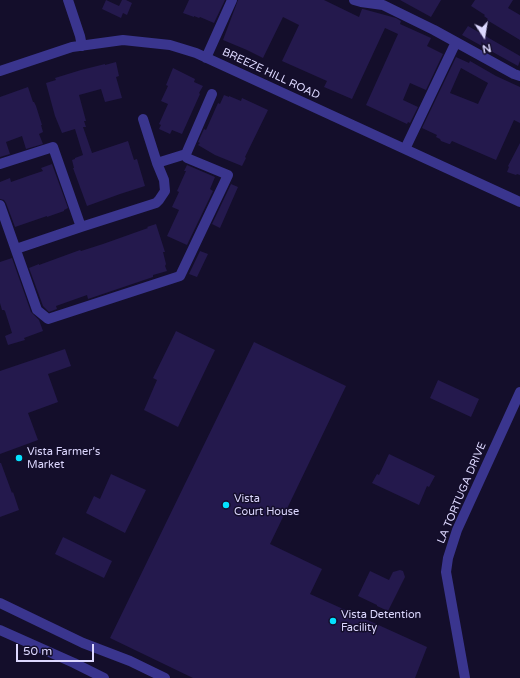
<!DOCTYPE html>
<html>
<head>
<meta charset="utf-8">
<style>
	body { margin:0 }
	#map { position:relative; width:520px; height:678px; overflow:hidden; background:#140e2b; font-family:"Varela Round",sans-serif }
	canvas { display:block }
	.north { position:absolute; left:464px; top:16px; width:40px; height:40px; -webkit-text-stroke:3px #140e2b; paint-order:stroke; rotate:168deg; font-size:11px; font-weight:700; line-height:16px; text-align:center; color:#ddd8ff }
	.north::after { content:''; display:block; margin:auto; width:14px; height:18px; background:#ddd8ff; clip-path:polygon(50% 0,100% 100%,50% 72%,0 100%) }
	.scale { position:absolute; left:16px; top:644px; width:78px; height:18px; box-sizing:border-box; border:2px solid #ddd8ff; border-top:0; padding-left:5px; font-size:12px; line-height:14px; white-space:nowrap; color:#ddd8ff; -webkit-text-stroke:3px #140e2b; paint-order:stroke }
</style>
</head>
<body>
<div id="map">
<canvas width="520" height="678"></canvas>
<div class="north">N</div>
<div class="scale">50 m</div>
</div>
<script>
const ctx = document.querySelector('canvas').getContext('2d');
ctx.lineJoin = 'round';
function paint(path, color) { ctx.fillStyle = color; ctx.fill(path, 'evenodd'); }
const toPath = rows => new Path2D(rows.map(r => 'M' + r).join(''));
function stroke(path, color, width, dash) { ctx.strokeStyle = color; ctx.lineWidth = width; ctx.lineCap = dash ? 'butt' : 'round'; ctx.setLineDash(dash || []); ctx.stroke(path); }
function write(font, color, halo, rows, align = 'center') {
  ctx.font = font + ' "Varela Round",sans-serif'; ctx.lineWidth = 3; ctx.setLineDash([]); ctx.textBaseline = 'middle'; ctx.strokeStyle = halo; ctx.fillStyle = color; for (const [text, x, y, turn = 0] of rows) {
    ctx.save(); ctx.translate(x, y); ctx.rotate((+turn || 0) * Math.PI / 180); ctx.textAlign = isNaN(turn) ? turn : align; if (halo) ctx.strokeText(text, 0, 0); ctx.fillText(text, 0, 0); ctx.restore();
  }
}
paint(toPath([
	[106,0,119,6,122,0,126,0,132,3,127,15,123,13,121,18,102,9],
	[189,0,225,0,214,23,200,17,199,18,194,16,194,17,183,13],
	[238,0,324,0,359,17,362,9,363,9,396,18,401,21,400,24,431,38,427,46,443,54,426,90,410,83,403,100,418,107,410,123,408,122,407,124,366,105,398,34,385,28,352,99,324,87,327,81,282,61,299,25,283,17,263,58,247,50,223,40],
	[400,0,441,0,431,17],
	[475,0,513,0,508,8,520,15,520,40,487,20,488,19,484,16,485,15,471,6],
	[468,26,520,56,520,61,518,66,462,35],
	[456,57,469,63,470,61,496,76,520,87,520,123,514,120,496,160,452,141,450,144,449,144,441,141,440,139,436,137,437,135,422,128],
	[461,68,488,83,478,104,450,93],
	[116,62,119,76,116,77,122,98,105,102,101,89,79,95,86,121,84,121,86,127,83,127,92,153,128,141,134,160,137,159,145,186,120,194,87,206,73,168,74,168,72,160,75,159,75,158,83,155,75,129,62,133,55,116,46,83,56,80,55,78,81,70,105,64,105,65],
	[173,68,195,79,194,82,203,86,199,93,200,94,182,134,172,130,170,134,159,129,161,125,159,124,168,104,161,101,168,86,166,85],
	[28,87,33,102,34,102,36,106,42,125,41,125,43,132,39,134,43,144,26,149,22,136,6,142,10,154,0,157,0,97],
	[224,95,229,97,229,96,241,101,242,98,268,110,245,157,246,158,242,166,215,155,198,145,200,143,198,142,204,129,206,130,218,103,220,104],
	[520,143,520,175,517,174,516,175,507,172,509,167,508,166],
	[52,164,68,208,64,210,64,211,47,217,47,216,15,227,6,203,4,200,0,199,0,182,10,178,11,182,28,176,43,171,41,168],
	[187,165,215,177,210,189,213,191,187,245,167,236,179,210,172,207,179,192,177,191,186,171,184,171],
	[231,184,238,187,220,228,212,224],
	[156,224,165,252,163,252,166,264,165,266,167,271,153,275,153,277,88,299,87,295,56,306,57,309,49,312,43,306,29,268,39,264,39,265,80,250,81,251,103,244,148,228,147,227],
	[200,251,208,254,197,277,189,274],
	[12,258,31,312,39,320,43,331,24,338,25,340,8,345,5,336,12,333,5,311,4,310,2,310,0,303,0,262],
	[176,331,215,350,178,427,144,410,157,380,153,378],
	[254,342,346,386,270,544,322,569,310,594,427,647,415,678,193,678,110,638],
	[65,349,71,366,48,374,58,402,28,413,38,440,0,454,0,371],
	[438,380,479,399,471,417,430,398],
	[389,454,435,476,429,487,427,486,419,505,372,483,377,474,379,475],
	[0,463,1,463,12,493,13,492,19,510,0,517],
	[111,474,146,490,125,533,86,513,94,496,100,499],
	[63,537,112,561,104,578,55,554],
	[400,570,403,571,405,577,388,611,377,606,377,605,358,596,370,571,389,580,393,572]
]), '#24194d');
stroke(toPath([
	[68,0,80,36,82,46],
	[354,0,361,2,383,5,434,30,514,74,520,76],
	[206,58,232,0],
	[0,71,72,47,123,40,170,45,196,53,520,202],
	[143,119,157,163,186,154,212,94],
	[405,149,456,42],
	[0,164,53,147,81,227,156,203,159,200,165,191,164,180,157,163],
	[0,205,37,310,48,319,180,276,228,175,187,158,186,154],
	[16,249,81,227],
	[0,603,83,643,130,661,165,678],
	[0,630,74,663,104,678],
	[465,678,446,572,448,558,457,530,520,392]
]), '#3a358e', 10);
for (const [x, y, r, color] of [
	[19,458,4,"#04e2ff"],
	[226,505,4,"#04e2ff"],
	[333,621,4,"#04e2ff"]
]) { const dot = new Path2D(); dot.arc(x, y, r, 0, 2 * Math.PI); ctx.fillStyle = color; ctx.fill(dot); stroke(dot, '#140e2b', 1.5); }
write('11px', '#ddd8ff', '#140e2b', [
	["BREEZE HILL ROAD",271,74,25],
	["LA TORTUGA DRIVE",462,493,-67]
]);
write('11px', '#ddd8ff', '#140e2b', [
	["Vista Farmer's",27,452],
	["Market",27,465],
	["Vista",234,499],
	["Court House",234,512],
	["Vista Detention",341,615],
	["Facility",341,628]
], 'left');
</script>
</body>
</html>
